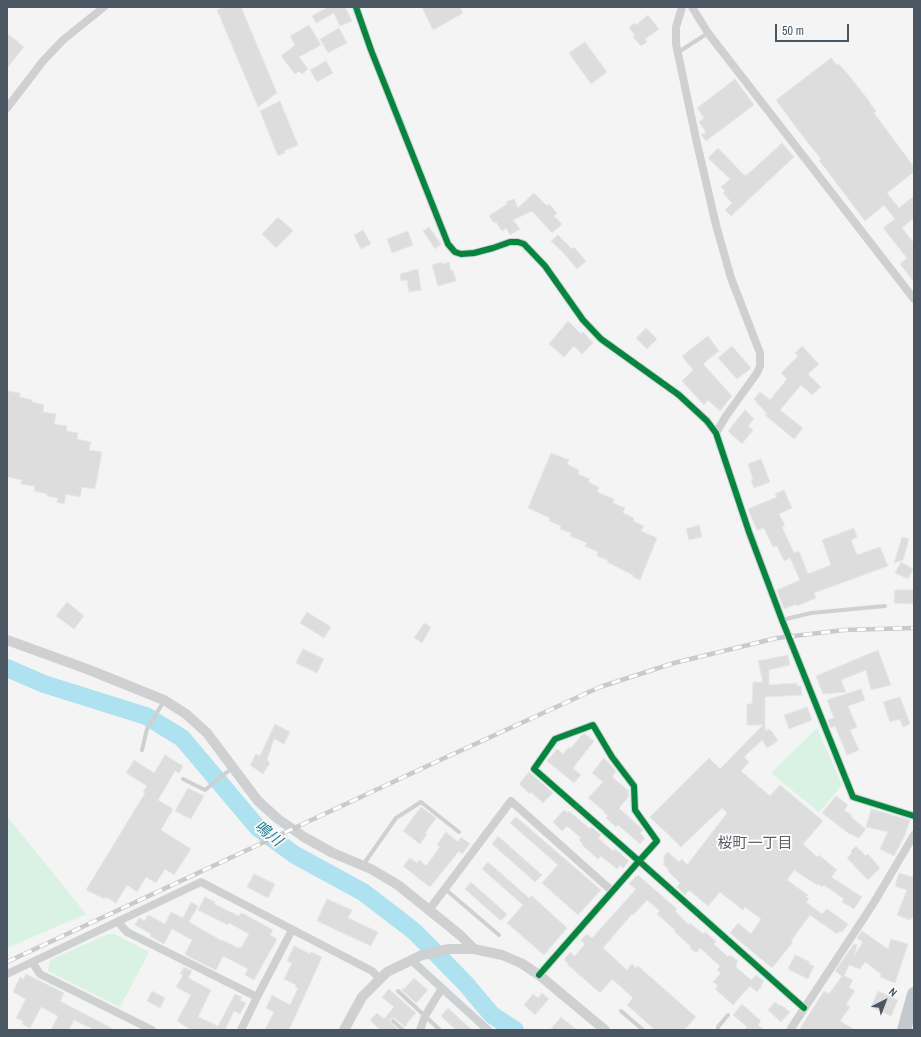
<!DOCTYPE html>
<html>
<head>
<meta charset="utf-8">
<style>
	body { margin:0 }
	#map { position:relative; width:921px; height:1037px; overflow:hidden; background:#f4f4f4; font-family:"Archivo Narrow",sans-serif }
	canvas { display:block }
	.frame { position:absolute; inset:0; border:8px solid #4a5661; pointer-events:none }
	.north { position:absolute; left:865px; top:981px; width:40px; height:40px; -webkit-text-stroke:3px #fff; paint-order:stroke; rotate:42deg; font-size:11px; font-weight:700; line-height:16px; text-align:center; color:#4a5661 }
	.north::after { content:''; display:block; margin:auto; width:14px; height:18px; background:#4a5661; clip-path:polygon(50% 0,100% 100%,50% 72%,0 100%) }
	.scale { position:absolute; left:775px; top:24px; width:74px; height:18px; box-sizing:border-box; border:2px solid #4a5661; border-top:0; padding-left:5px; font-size:12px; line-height:14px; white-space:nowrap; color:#4a5661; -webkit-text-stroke:3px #fff; paint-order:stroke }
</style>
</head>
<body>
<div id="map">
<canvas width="921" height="1037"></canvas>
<div class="frame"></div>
<div class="north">N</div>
<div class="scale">50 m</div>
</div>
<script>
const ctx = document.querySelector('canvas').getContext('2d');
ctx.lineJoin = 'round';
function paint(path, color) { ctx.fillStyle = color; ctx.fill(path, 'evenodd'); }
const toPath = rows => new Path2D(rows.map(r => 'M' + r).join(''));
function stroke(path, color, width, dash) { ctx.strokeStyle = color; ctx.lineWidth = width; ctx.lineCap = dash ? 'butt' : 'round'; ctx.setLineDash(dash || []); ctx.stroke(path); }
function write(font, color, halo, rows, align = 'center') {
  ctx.font = font + ' "Archivo Narrow","Noto Sans JP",sans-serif'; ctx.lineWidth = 4; ctx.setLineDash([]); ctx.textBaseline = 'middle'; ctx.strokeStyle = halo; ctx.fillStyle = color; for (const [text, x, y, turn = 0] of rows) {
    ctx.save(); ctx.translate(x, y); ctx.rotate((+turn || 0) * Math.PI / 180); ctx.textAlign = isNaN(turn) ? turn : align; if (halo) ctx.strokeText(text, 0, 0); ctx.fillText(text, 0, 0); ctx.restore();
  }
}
paint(toPath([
	[817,728,842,785,819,812,771,773],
	[7,816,86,914,7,948],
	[108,934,114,934,149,952,120,1007,48,971,50,960]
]), '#d9f2e3');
stroke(toPath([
	[7,668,44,684,146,716,182,738,258,828,295,855,363,892,397,918,415,932,465,983,492,1015,515,1030]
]), '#aee2f0', 18);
const building = toPath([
	[224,7,241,7,277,93,258,107,217,10,224,7],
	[328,7,345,7,352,21,340,26,334,13,316,23,312,16,328,7],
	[422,7,460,7,463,13,433,30,422,7],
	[648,15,659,29,645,39,647,42,641,46,633,37,635,36,629,27,635,23,636,25,648,15],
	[309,25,321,45,299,57,308,69,302,74,299,71,295,74,281,56,295,45,290,36,309,25],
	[339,28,347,43,328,53,320,39,339,28],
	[7,33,24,47,7,68,7,33],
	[585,42,607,72,591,84,569,53,585,42],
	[831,58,837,65,839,64,846,72,870,102,869,102,876,111,874,113,914,167,914,172,887,193,899,208,914,196,914,218,902,228,914,243,914,282,900,264,907,258,883,228,895,219,884,205,865,221,819,160,821,159,798,130,776,100,831,58],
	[326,61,333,73,317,82,310,70,326,61],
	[735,79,754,105,706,141,701,135,706,132,699,122,704,118,697,108,735,79],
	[280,101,298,145,284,151,285,153,278,156,260,111,280,101],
	[782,143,794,157,731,216,725,210,732,203,723,193,725,191,721,187,730,179,708,158,718,148,745,176,746,174,747,175,782,143],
	[534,193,547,206,549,204,557,213,554,216,562,224,552,233,532,211,513,220,520,229,510,235,506,228,502,231,496,222,494,223,489,216,507,204,506,202,514,199,518,208,534,193],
	[278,217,293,231,276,248,262,234,278,217],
	[429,227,441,244,435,249,423,231,429,227],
	[363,230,371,244,361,249,354,235,363,230],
	[408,231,413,245,392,253,387,239,408,231],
	[558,235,572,249,574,247,586,261,577,269,560,249,560,250,551,241,558,235],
	[442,262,442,264,449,262,451,271,453,270,456,281,438,286,432,265,442,262],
	[418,269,421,290,409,292,407,280,401,281,400,274,418,269],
	[568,321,581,334,583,332,593,343,582,354,574,346,564,357,549,344,568,321],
	[646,328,657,339,647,349,636,338,646,328],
	[708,336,719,351,703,364,732,396,720,411,708,400,704,405,682,381,693,370,682,356,708,336],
	[732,346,751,368,737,379,718,358,732,346],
	[802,346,819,364,808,374,821,387,812,395,801,385,780,410,803,428,794,439,765,415,767,414,754,399,760,392,770,400,787,379,781,373,798,356,795,353,802,346],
	[7,391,20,393,20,397,32,400,32,402,44,405,43,412,56,414,54,424,67,426,66,431,78,433,77,439,91,442,89,450,102,452,95,489,82,487,80,497,66,494,64,504,57,502,58,498,47,496,47,494,34,491,35,486,21,484,22,480,7,477,7,391],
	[745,410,754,419,748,426,753,430,742,444,728,431,745,410],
	[551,453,569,460,567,464,579,470,578,474,590,479,588,482,599,487,597,492,614,499,613,503,625,508,623,513,634,518,633,521,644,526,641,531,657,538,640,580,633,577,633,575,607,562,608,560,597,556,598,552,585,546,587,543,570,536,571,533,560,529,561,526,549,521,550,518,528,508,551,453],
	[761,459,770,482,754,488,751,480,753,479,748,464,761,459],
	[784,490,792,508,779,514,785,526,782,527,794,553,799,551,808,574,831,565,822,540,854,528,857,537,851,540,857,555,880,547,888,566,814,593,816,598,797,606,796,604,784,609,777,590,800,580,790,558,784,561,777,546,773,547,764,528,757,530,748,509,777,497,775,494,784,490],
	[699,525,702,537,689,540,686,529,699,525],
	[902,537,909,539,903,560,894,563,902,537],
	[901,562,913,569,908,579,895,573,901,562],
	[895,590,914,590,914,604,894,603,895,590],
	[67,602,84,616,74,629,56,616,67,602],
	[307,612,331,627,324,638,300,623,307,612],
	[424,623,431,627,422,643,414,638,424,623],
	[303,649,324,659,317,673,296,663,303,649],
	[878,650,891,685,871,690,866,670,841,680,846,692,823,694,816,676,878,650],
	[788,655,790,665,769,670,769,685,797,683,797,686,801,686,802,695,765,697,765,731,769,729,773,733,778,741,767,748,762,740,744,757,749,762,741,771,770,796,780,785,823,821,803,844,817,857,819,855,837,870,831,877,862,897,854,909,842,902,844,899,824,885,822,887,818,884,817,885,794,870,787,880,808,895,806,897,809,899,806,902,822,914,827,909,848,924,842,932,840,931,837,934,810,915,791,941,793,942,772,968,730,933,738,923,751,934,761,919,745,907,743,910,720,892,708,906,689,890,685,895,677,887,680,883,668,871,669,870,664,865,664,856,668,852,679,862,682,859,687,865,727,813,722,808,681,847,650,817,709,758,720,769,763,725,747,725,747,704,752,704,753,682,763,682,758,661,788,655],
	[861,689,865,700,848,706,857,727,850,730,859,750,847,755,835,726,831,728,828,720,834,718,827,700,861,689],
	[900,697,910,724,903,727,900,719,890,722,883,702,900,697],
	[807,707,812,720,789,729,784,715,807,707],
	[275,724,290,732,284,744,274,739,267,760,270,763,263,774,250,765,256,754,260,756,275,724],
	[585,734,594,741,573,768,581,775,574,783,547,761,557,749,563,754,569,747,570,749,582,735,585,734],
	[165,755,183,766,179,773,175,771,158,800,173,809,161,830,191,849,174,875,165,869,156,883,146,877,137,892,127,885,116,903,106,897,105,899,86,890,145,793,143,792,147,786,126,773,134,760,154,773,165,755],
	[604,758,616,771,612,777,629,791,628,792,629,796,619,808,643,830,640,833,645,838,640,844,618,825,616,827,606,818,608,816,604,813,605,812,588,798,603,782,592,773,604,758],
	[529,772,553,793,543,803,531,792,530,794,519,784,529,772],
	[188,788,204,796,191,819,175,811,188,788],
	[836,796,848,805,844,810,852,815,851,817,866,829,859,838,848,833,822,813,836,796],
	[421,807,436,818,425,833,427,834,420,844,403,831,421,807],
	[871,809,910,820,905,835,894,856,880,849,888,832,866,827,871,809],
	[564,810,568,813,569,811,590,829,591,827,601,835,598,838,613,851,615,849,629,861,623,868,620,865,617,869,601,856,598,859,582,845,583,844,579,840,581,838,567,826,562,831,553,822,564,810],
	[516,817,601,890,578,915,542,883,558,865,510,823,516,817],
	[446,832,458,842,461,837,470,844,462,854,459,851,430,887,403,866,410,858,417,863,419,860,426,866,440,847,437,845,446,832],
	[498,836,542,875,535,882,492,844,498,836],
	[856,846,866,856,868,854,880,868,868,880,847,858,852,853,851,851,856,846],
	[488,862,529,898,532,896,567,928,544,955,507,923,523,905,482,869,488,862],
	[899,873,912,877,914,874,914,918,911,918,910,920,897,915,907,890,895,886,899,873],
	[254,874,275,884,268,898,247,887,254,874],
	[638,875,677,909,675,911,689,925,690,923,703,934,705,932,716,941,714,944,728,957,730,955,738,961,736,964,737,965,736,967,751,980,756,975,764,981,761,985,762,986,757,992,750,986,733,1005,715,989,718,985,713,982,721,973,717,970,720,966,700,948,696,953,690,948,691,947,674,931,675,930,657,914,660,911,647,900,633,915,632,914,603,948,627,970,632,964,636,968,638,966,696,1017,684,1030,655,1030,627,1005,633,998,612,979,600,993,567,964,568,963,564,960,570,952,575,956,585,944,581,940,587,934,592,938,636,889,629,884,636,876,637,877,638,875],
	[471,882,507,914,501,921,465,889,471,882],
	[205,897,215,902,214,904,239,916,241,913,244,914,273,930,270,935,277,939,254,980,245,975,248,969,223,956,216,970,189,957,185,954,192,940,172,929,164,944,150,936,151,934,135,925,139,918,145,921,148,915,165,924,171,912,183,918,191,902,198,906,189,922,222,941,222,940,238,948,238,947,241,948,249,934,229,923,228,925,198,910,205,897],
	[327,899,352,910,348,918,378,932,371,946,317,921,327,899],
	[862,931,888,949,891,939,908,944,895,983,880,977,881,974,865,962,860,969,849,965,844,976,853,980,849,987,855,991,846,1004,850,1007,840,1021,855,1030,799,1030,824,991,829,994,842,976,835,971,854,944,857,945,854,956,863,942,857,938,862,931],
	[294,946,310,954,311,952,322,957,289,1030,265,1030,274,1012,266,1008,272,995,290,1005,298,988,295,987,296,985,284,979,292,963,287,961,294,946],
	[795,955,810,962,809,964,814,966,808,979,788,969,795,955],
	[184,967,192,971,188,978,211,990,198,1017,218,1026,235,994,242,997,240,1000,246,1003,240,1014,234,1011,225,1030,191,1030,177,1021,191,995,176,987,183,975,180,974,184,967],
	[26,974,64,993,60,1001,115,1030,94,1030,74,1020,69,1030,51,1030,58,1016,41,1007,30,1028,22,1024,23,1021,16,1018,26,999,13,992,20,977,23,979,26,974],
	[414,978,428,990,416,1003,402,990,403,988,404,989,414,978],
	[389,989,416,1013,406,1024,407,1025,405,1027,395,1018,392,1018,390,1020,390,1022,398,1030,380,1030,370,1020,377,1013,384,1019,394,1007,382,997,389,989],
	[152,991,165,998,160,1008,147,1001,152,991],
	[878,991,898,1000,891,1016,871,1007,878,991],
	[542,993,549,999,535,1015,524,1005,533,994,538,998,542,993],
	[775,1002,780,1006,781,1005,790,1012,781,1022,768,1010,775,1002],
	[742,1004,761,1021,758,1025,764,1030,744,1030,747,1027,733,1015,742,1004],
	[448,1008,472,1030,456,1030,441,1016,448,1008],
	[561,1017,577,1030,550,1030,561,1017]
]);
paint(building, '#ddddde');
stroke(building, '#e5e6e7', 1);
stroke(toPath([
	[677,53,708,33],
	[782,620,811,613,885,606],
	[142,750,147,729,164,701],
	[183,779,205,790,232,768],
	[363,865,396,818,421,802,459,832],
	[445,889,499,935],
	[398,991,440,1030],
	[621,1011,643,1030],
	[393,1021,403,1030],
	[718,1030,718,1027,728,1015]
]), '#ced0d2', 4);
stroke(toPath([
	[356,7,371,50,448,244,455,252,461,254,474,253,493,248,510,242,518,242,524,244,545,266,583,320,601,339,679,395,707,421,716,433,749,532,782,620,853,797,914,816],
	[682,7,676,27,676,44,696,139,716,225,731,278,760,353,760,366,757,373,726,416,716,433],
	[692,7,708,33,914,299],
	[7,108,43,61,63,40,104,7],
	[429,910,511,801,612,891],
	[118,922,127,932,257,997],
	[411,960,488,1030],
	[32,962,40,974,152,1030],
	[7,974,201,882,372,971,380,979],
	[539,975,639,861,657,841,635,810,634,786,612,757,593,725,555,739,534,769,639,861,804,1008],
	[241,1030,257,997,292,930],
	[420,1030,425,1016,442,988],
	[790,1030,873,904,914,835]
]), '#ced0d2', 8);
stroke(toPath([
	[7,640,87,669,164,700,186,714,207,733,258,801,278,819,304,837,333,853,371,869,398,885,460,935,474,949],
	[344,1030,362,997,387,972,422,955,449,949,474,949,502,955,521,963,539,975,605,1030]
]), '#ced0d2', 10);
stroke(toPath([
	[904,1030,914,994]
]), '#c4c9cd', 14);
const rail = toPath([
	[7,962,438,761,600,687,674,663,777,638,844,630,914,628]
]);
stroke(rail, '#c9cacc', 4.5);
stroke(rail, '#fff', 3, [9]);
stroke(toPath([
	[356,7,371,50,448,244,455,252,461,254,474,253,493,248,510,242,518,242,524,244,545,266,583,320,601,339,679,395,707,421,716,433,749,532,782,620,853,797,914,816],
	[539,975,639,861,657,841,635,810,634,786,612,757,593,725,555,739,534,769,639,861,804,1008]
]), '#00873e', 6);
write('italic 15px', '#0c7c9b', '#fff', [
	["鳴川",268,834,39]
]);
write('15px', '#5f6368', '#fff', [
	["桜町一丁目",755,844]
]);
</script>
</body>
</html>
